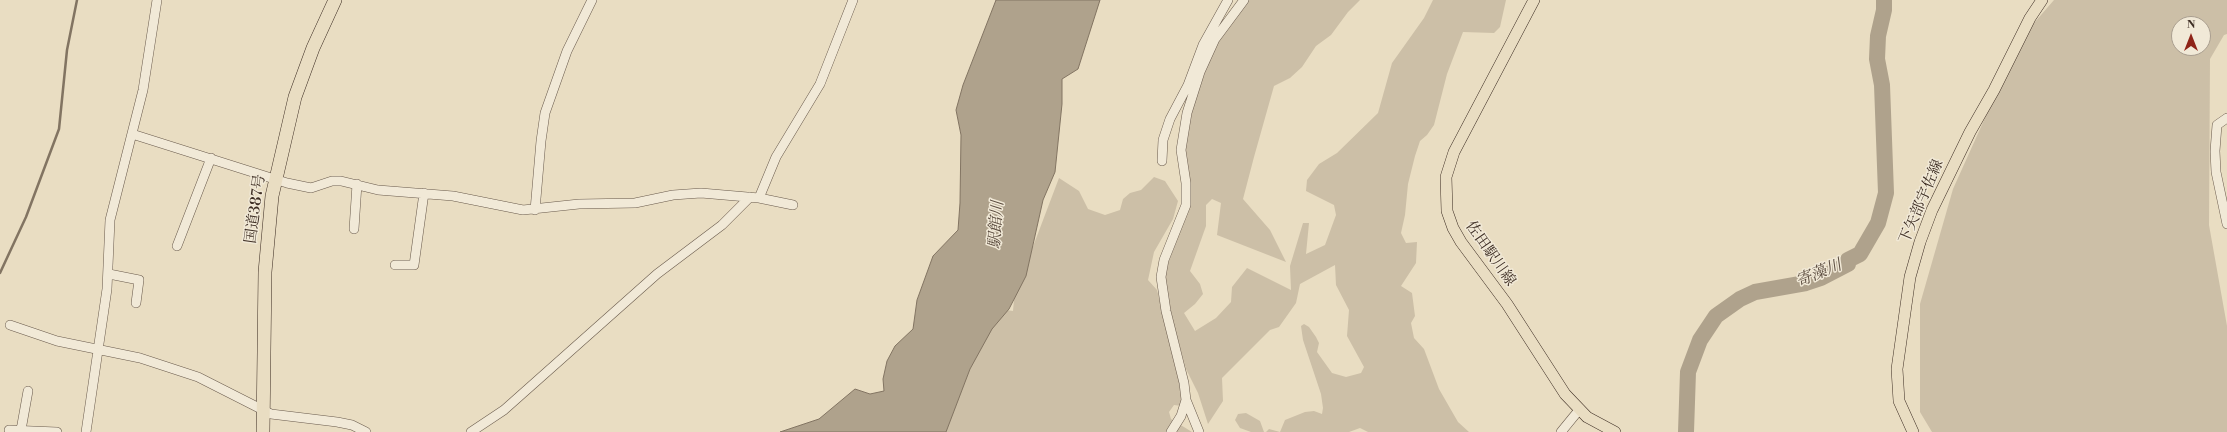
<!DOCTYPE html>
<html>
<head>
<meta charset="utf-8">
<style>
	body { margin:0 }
	#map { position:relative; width:2227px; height:432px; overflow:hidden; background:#e9ddc2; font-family:"Libre Bodoni",serif }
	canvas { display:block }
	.north { position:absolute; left:2171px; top:16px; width:40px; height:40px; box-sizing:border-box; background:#f1e9d7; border:1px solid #a99e8f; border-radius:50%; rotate:0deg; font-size:11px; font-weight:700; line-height:16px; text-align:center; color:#3e2e24 }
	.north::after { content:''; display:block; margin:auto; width:14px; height:18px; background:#8f2418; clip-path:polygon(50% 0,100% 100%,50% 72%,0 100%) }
</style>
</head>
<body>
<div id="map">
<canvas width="2227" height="432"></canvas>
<div class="north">N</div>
</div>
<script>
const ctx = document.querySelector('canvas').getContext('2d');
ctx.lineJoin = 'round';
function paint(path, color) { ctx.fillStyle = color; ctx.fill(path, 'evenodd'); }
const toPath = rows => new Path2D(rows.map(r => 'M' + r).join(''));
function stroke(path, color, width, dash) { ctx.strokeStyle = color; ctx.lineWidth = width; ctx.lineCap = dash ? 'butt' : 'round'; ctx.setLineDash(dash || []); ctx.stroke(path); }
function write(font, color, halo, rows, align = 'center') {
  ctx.font = font + ' "Libre Bodoni","Noto Serif JP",serif'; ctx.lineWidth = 3; ctx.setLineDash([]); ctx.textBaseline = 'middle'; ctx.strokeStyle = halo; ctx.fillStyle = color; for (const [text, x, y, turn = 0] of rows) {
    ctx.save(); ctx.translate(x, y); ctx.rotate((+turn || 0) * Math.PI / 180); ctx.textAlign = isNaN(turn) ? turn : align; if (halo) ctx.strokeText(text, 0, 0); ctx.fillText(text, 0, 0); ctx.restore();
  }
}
paint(toPath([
	[1246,0,1360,0,1348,12,1331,35,1316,46,1302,67,1290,78,1274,86,1254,157,1243,199,1270,230,1286,262,1217,235,1221,203,1212,199,1206,205,1206,226,1190,271,1200,284,1203,294,1195,304,1184,313,1195,331,1216,318,1231,302,1232,287,1247,268,1291,290,1290,266,1303,223,1309,223,1306,254,1325,245,1336,215,1334,205,1306,191,1307,180,1319,164,1337,153,1378,113,1392,63,1424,18,1433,0,1506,0,1500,27,1494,33,1463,32,1447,74,1434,125,1427,135,1420,141,1415,156,1408,184,1405,215,1401,233,1406,243,1417,242,1416,263,1401,286,1412,293,1415,316,1411,323,1414,338,1424,349,1439,389,1458,422,1469,432,1368,432,1360,428,1349,432,1266,432,1269,429,1280,432,1285,420,1305,412,1314,411,1322,414,1323,408,1321,394,1303,340,1301,326,1304,324,1309,327,1316,337,1319,343,1317,352,1332,373,1346,377,1361,373,1364,367,1347,336,1349,310,1336,285,1335,265,1300,284,1296,303,1279,327,1270,330,1222,378,1223,401,1208,424,1198,393,1186,369,1174,325,1166,290,1166,269,1188,208,1184,158,1187,118,1220,34],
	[2054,0,2227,0,2227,34,2224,35,2210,59,2209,225,2227,326,2227,432,1932,432,1920,412,1920,304,1953,189,2021,38],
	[2179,24,2203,24,2203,48,2179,48],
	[1154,177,1165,181,1178,201,1173,219,1154,252,1148,280,1157,290,1185,400,1181,406,1174,405,1169,412,1171,419,1192,432,942,432,978,351,999,309,1013,311,1015,289,1026,265,1059,178,1079,191,1088,209,1105,215,1120,210,1123,199,1130,193,1141,190],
	[1246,413,1260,421,1264,432,1251,432,1240,428,1235,420,1238,414]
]), '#ccbfa7');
const water = toPath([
	[996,0,1100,0,1078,69,1062,79,1062,104,1055,172,1043,200,1026,276,1009,309,992,329,970,369,946,432,780,432,819,419,855,389,870,394,884,391,883,379,887,361,895,346,913,329,917,300,933,256,958,230,960,203,961,135,956,110,963,85,996,0]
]);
paint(water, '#afa28c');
stroke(water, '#827462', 1);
stroke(toPath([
	[0,273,26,217,59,129,67,50,77,0]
]), '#827462', 2.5);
stroke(toPath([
	[1686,432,1688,372,1700,340,1716,316,1740,299,1755,292,1806,283,1821,278,1848,264,1848,260,1860,254,1878,223,1886,193,1882,85,1877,59,1878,36,1884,10,1884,0]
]), '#afa28c', 16);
const minor = toPath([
	[2227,118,2217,125,2215,151,2216,172,2227,224],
	[132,134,287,183,311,188,332,181,341,181,378,190,453,196,523,210,579,204,635,203,673,195,701,193,759,198,793,205],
	[1162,161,1163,140,1170,119,1188,85,1203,45,1228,0],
	[759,198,776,157,820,84,853,0],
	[535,210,541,141,545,113,567,51,592,0],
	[354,229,357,184],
	[177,246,211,158],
	[395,265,414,265,424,193],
	[109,274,139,280,136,303],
	[10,325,57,341,140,358,198,377,271,414,337,422,352,425,366,432],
	[9,430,57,432],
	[21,430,28,391],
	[86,432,107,289,110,220,143,90,157,0],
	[471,432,504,410,657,274,722,225,750,197],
	[1171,432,1181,416,1186,400],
	[1199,432,1186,400,1184,383,1166,311,1161,277,1164,260,1186,205,1186,183,1181,150,1187,113,1200,72,1215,39,1244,0],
	[1561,432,1579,410]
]);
const major = toPath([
	[1534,0,1454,152,1446,177,1447,211,1453,228,1461,242,1507,304,1565,394,1587,417,1615,432],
	[1913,432,1899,401,1897,369,1910,277,1920,242,1932,210,1970,132,1994,90,2030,18,2042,0]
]);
const highway = toPath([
	[263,432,265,272,272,196,295,97,313,48,335,0]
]);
stroke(minor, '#695a4c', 10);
stroke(major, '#3e2e24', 12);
stroke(highway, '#3e2e24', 14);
stroke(minor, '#f1e9d7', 9);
stroke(major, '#e9ddc2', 11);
stroke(highway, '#e9ddc2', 13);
write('15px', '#3e2e24', '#f1e9d7', [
	["下矢部宇佐線",1922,202,-67],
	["国道387号",256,209,-82],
	["佐田駅川線",1490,254,55]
]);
write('italic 16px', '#5a4b3e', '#f1e9d7', [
	["駅館川",997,225,-86],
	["寄藻川",1819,274,-22]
]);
</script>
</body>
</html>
